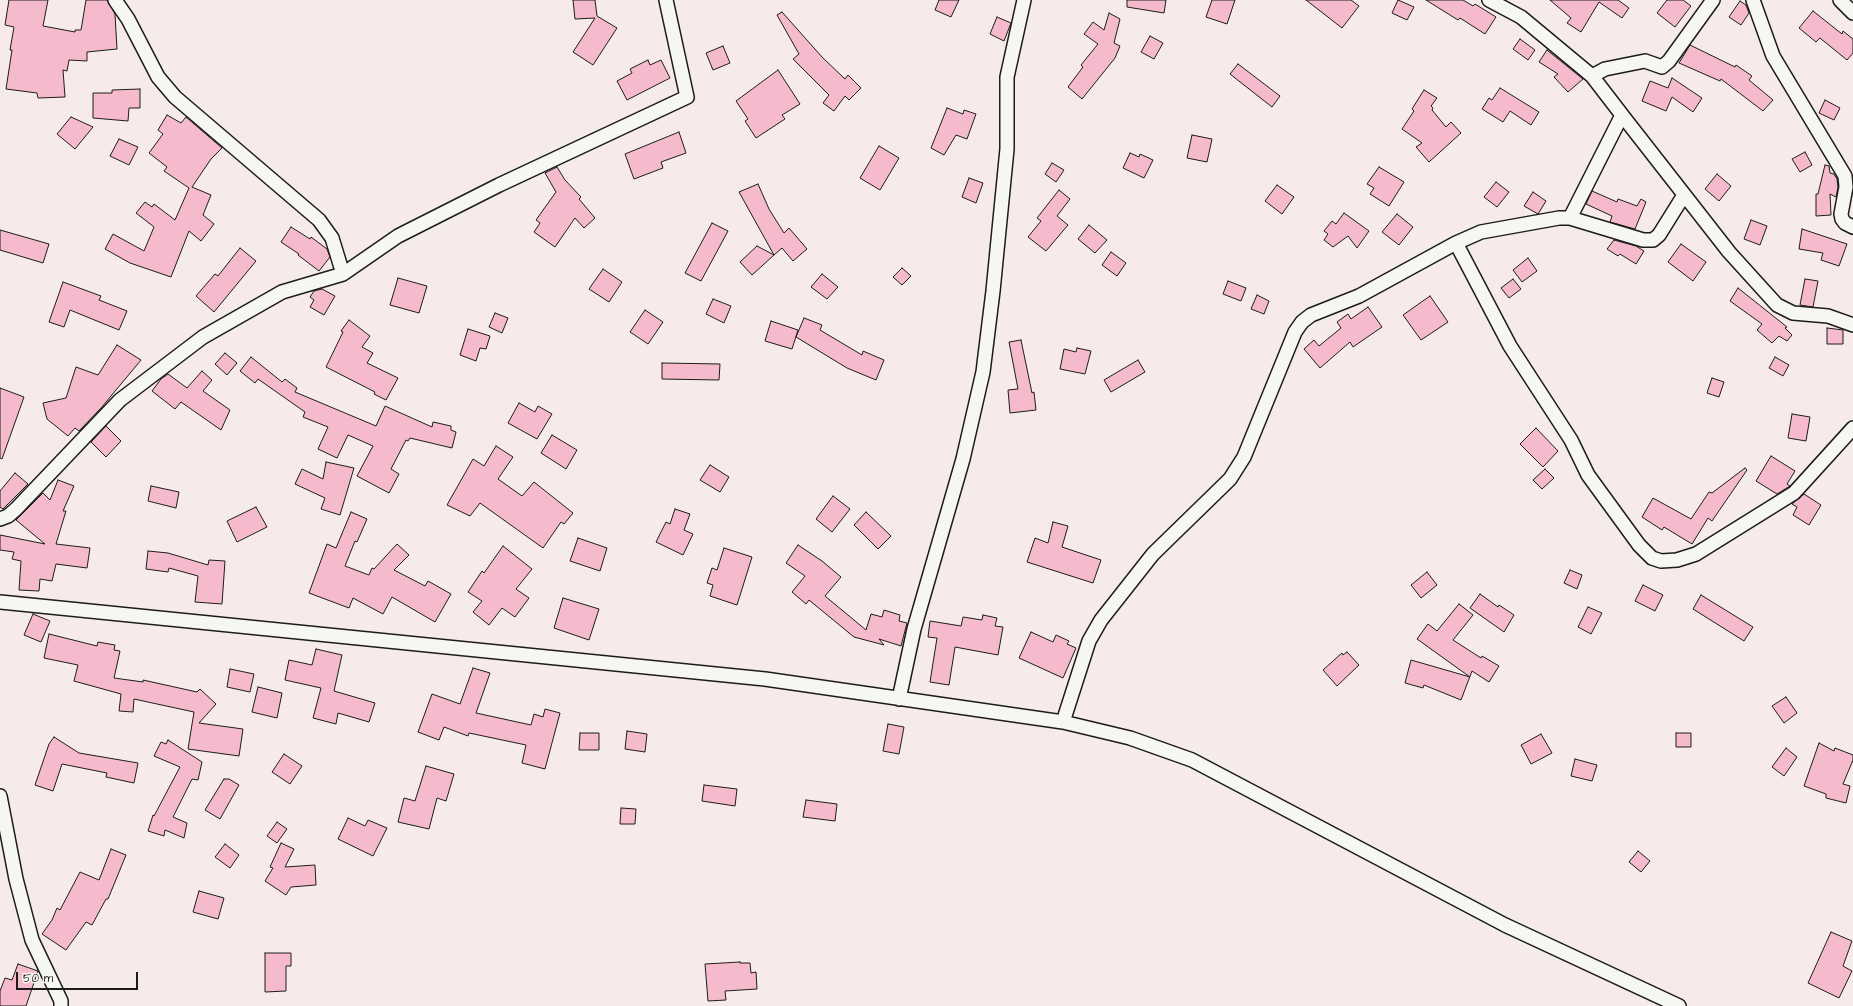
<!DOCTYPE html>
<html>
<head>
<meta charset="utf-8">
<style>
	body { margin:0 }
	#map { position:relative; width:1853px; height:1006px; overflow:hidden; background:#f6eaea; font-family:"Architects Daughter",sans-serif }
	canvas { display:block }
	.scale { position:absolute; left:16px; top:972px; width:122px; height:18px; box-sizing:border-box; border:2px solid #1c1c1c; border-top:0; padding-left:5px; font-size:12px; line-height:14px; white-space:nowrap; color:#1c1c1c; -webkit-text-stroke:3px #f6f6f2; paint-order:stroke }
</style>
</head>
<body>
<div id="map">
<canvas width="1853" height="1006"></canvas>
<div class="scale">50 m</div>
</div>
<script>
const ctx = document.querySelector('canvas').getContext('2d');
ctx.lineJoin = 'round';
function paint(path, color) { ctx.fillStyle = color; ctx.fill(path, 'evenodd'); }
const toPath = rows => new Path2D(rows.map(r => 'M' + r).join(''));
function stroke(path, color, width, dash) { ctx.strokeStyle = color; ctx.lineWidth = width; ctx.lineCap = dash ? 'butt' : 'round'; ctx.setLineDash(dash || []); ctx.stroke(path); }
const building = toPath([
	[9,0,48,0,43,26,75,32,75,30,81,30,86,0,107,0,115,14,117,49,87,52,87,61,69,60,67,71,63,70,65,97,38,98,37,93,6,89,12,50,10,50,14,27,5,25,9,0],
	[573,0,595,0,597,16,617,28,593,65,573,52,595,18,575,19,573,0],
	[939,0,959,0,951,17,935,10,939,0],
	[1127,0,1166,0,1164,13,1127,7,1127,0],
	[1212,0,1235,0,1227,24,1206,17,1212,0],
	[1306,0,1351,0,1359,6,1342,28,1306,0],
	[1398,0,1414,7,1407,20,1392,13,1398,0],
	[1426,0,1463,0,1473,6,1475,4,1496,17,1485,34,1460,18,1458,20,1426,0],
	[1550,0,1618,0,1629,8,1622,18,1599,2,1581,32,1567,23,1571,18,1550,0],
	[1667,0,1683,0,1691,6,1675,27,1657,13,1667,0],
	[1740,1,1746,5,1749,13,1741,25,1729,17,1740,1],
	[1813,11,1842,34,1843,31,1853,39,1853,53,1847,60,1820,38,1816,42,1799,28,1813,11],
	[782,12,822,57,845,79,848,75,861,88,849,100,845,96,834,111,823,103,829,95,793,59,799,54,777,15,782,12],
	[1109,13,1120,19,1114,43,1120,46,1115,58,1082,99,1068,87,1083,67,1081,65,1098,44,1084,34,1093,22,1104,30,1109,13],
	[997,17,1011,23,1004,41,990,34,997,17],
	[1150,36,1163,43,1154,59,1141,52,1150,36],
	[1520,39,1535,50,1528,60,1513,49,1520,39],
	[1690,45,1735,67,1736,65,1752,76,1749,80,1773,100,1763,111,1721,79,1720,81,1679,63,1690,45],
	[723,46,730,63,713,70,706,53,723,46],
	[1547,50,1583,79,1568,92,1554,77,1558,74,1539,62,1547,50],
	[648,60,650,65,661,60,670,78,627,100,617,81,632,73,630,69,648,60],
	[1238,64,1280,96,1272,107,1230,74,1238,64],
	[778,70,800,104,782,115,785,119,756,138,745,121,748,119,736,101,778,70],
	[1672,78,1702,98,1693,112,1672,97,1666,111,1642,101,1650,81,1668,88,1672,78],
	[1500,88,1539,112,1531,125,1510,111,1503,122,1482,109,1489,98,1492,100,1500,88],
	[140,89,140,108,129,108,128,121,93,118,93,93,112,93,112,90,140,89],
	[1424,90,1437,98,1431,106,1433,108,1432,110,1446,127,1451,122,1461,133,1429,162,1416,147,1422,143,1402,129,1414,111,1412,109,1424,90],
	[1825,100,1840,108,1834,120,1819,113,1825,100],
	[947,108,963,114,964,110,976,114,967,139,956,135,944,155,931,148,947,108],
	[167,115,181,123,186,117,222,148,211,159,192,187,211,195,203,215,214,224,201,241,189,231,171,277,130,263,105,249,113,234,144,251,154,227,136,213,145,202,152,207,154,204,175,220,189,188,164,171,167,167,149,153,163,134,158,130,167,115],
	[71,117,93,127,75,149,57,134,71,117],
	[679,132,686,153,661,162,663,168,634,179,625,154,679,132],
	[1192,135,1212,139,1207,162,1187,158,1192,135],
	[119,139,138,147,129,165,110,156,119,139],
	[879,146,899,158,880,190,860,178,879,146],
	[1805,152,1812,165,1800,172,1792,159,1805,152],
	[1130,153,1139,157,1140,154,1153,160,1144,178,1123,168,1130,153],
	[1052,163,1064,170,1056,182,1045,174,1052,163],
	[1825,165,1829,166,1830,173,1834,174,1837,179,1838,187,1836,197,1830,194,1831,215,1816,216,1816,194,1818,194,1825,165],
	[557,167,565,180,581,197,579,199,595,218,584,228,575,218,555,247,534,232,540,223,536,220,556,192,545,173,557,167],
	[1379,167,1404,182,1389,206,1370,194,1374,188,1367,184,1379,167],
	[1717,174,1731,186,1719,201,1705,189,1717,174],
	[969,178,983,183,976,203,962,197,969,178],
	[1496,182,1509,192,1497,207,1484,197,1496,182],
	[758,184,769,209,784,233,789,228,807,249,793,261,782,248,774,255,739,192,758,184],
	[1277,185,1294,197,1282,214,1265,201,1277,185],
	[1059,190,1070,199,1057,216,1068,225,1046,251,1028,237,1041,221,1037,218,1059,190],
	[1592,191,1617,202,1618,199,1637,206,1641,199,1646,202,1635,229,1610,222,1612,216,1586,204,1592,191],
	[1533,192,1546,201,1538,214,1524,206,1533,192],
	[1344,213,1369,231,1357,248,1348,236,1333,247,1324,240,1328,234,1324,231,1332,221,1336,224,1344,213],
	[1397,214,1413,227,1399,245,1382,232,1397,214],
	[1751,220,1767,226,1760,245,1744,239,1751,220],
	[712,223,728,231,701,281,685,273,712,223],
	[1089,225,1107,240,1095,253,1078,239,1089,225],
	[291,227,310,239,311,237,327,249,330,257,319,271,298,255,299,254,281,242,291,227],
	[1802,229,1847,244,1839,266,1821,260,1823,253,1799,249,1802,229],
	[0,230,49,244,43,263,0,250,0,230],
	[1614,240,1636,246,1644,251,1636,264,1620,254,1618,256,1607,249,1614,240],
	[1681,244,1706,262,1693,281,1668,262,1681,244],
	[757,246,774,255,752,275,740,262,757,246],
	[240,248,256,261,214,312,196,296,215,274,218,276,240,248],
	[1111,252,1126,263,1117,276,1102,265,1111,252],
	[1528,258,1537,271,1522,282,1513,270,1528,258],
	[902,268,911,276,902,285,893,277,902,268],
	[603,269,622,282,609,302,589,289,603,269],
	[822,274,838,287,827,299,811,287,822,274],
	[398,278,427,286,419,313,390,305,398,278],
	[1513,279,1521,289,1509,298,1501,288,1513,279],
	[1805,279,1818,281,1813,307,1800,305,1805,279],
	[1228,281,1246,288,1241,301,1223,294,1228,281],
	[63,282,101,296,99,300,127,311,119,330,70,310,64,327,49,322,63,282],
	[1738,288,1787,327,1785,328,1792,335,1787,341,1779,336,1772,343,1757,330,1762,324,1730,301,1738,288],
	[322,289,335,296,324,315,310,307,314,300,310,297,314,291,322,289],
	[1257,295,1269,301,1264,314,1251,309,1257,295],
	[1430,296,1448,322,1421,340,1403,315,1430,296],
	[713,299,731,306,724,323,706,314,713,299],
	[1368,307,1382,327,1353,347,1350,342,1320,368,1304,349,1314,340,1319,346,1341,328,1337,322,1348,314,1351,319,1368,307],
	[645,310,663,322,648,344,630,332,645,310],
	[495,313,508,318,502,333,489,327,495,313],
	[804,318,822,325,820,330,862,355,863,351,884,360,876,380,847,368,796,337,804,318],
	[349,320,370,336,362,347,373,353,367,363,398,378,386,400,374,394,375,392,326,367,343,332,341,331,349,320],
	[771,321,798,330,792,349,765,341,771,321],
	[1827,328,1843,330,1843,344,1827,344,1827,328],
	[468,329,490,336,486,349,480,348,476,361,460,355,468,329],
	[1021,340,1032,393,1034,392,1036,410,1010,413,1008,390,1018,389,1009,342,1021,340],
	[117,345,141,360,101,408,79,431,75,428,68,436,47,419,43,403,66,398,76,367,98,375,117,345],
	[1077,348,1091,351,1085,374,1060,369,1064,349,1076,352,1077,348],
	[225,353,237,363,227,375,215,364,225,353],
	[251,357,282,382,285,379,297,388,295,392,376,426,385,406,432,427,433,422,451,426,451,430,456,432,452,448,410,438,408,441,406,440,391,469,399,474,389,493,357,476,373,446,348,435,337,458,318,449,328,427,303,417,305,412,258,379,255,383,240,371,251,357],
	[1775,357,1789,365,1783,376,1769,368,1775,357],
	[1138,360,1145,372,1111,392,1104,380,1138,360],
	[662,363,720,364,719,380,662,379,662,363],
	[202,371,212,380,203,391,230,410,221,430,181,402,175,409,152,391,161,379,168,374,187,388,202,371],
	[1712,378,1724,382,1719,397,1707,393,1712,378],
	[0,388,24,397,2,459,0,458,0,388],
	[519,403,535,412,538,406,552,414,537,439,508,423,519,403],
	[1792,414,1810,417,1806,441,1788,438,1792,414],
	[106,426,121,441,106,457,91,442,106,426],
	[1536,428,1558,451,1543,467,1520,444,1536,428],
	[552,435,577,450,566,469,541,453,552,435],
	[496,446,513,457,498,479,522,496,534,482,573,513,564,524,561,522,543,548,480,503,470,516,447,505,473,459,484,466,496,446],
	[1771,456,1795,471,1787,484,1790,486,1777,494,1756,481,1771,456],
	[326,462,354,468,340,515,321,509,325,498,295,484,302,469,323,479,326,462],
	[710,465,729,477,720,492,700,480,710,465],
	[1745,468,1747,470,1712,521,1708,518,1692,544,1664,527,1662,530,1642,517,1653,498,1691,519,1709,492,1712,493,1745,468],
	[1545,469,1554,478,1542,489,1533,480,1545,469],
	[15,473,28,484,3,509,0,507,0,491,15,473],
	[58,480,74,486,63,511,66,511,56,544,90,548,87,568,56,564,52,581,40,579,39,591,19,590,21,561,12,559,14,552,0,550,0,535,45,544,16,520,43,493,50,500,58,480],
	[151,486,179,492,176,508,148,501,151,486],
	[1804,494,1821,505,1809,525,1793,515,1797,507,1792,504,1804,494],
	[833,496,850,509,832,532,816,519,833,496],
	[256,507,267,527,237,542,227,521,256,507],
	[675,509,690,514,684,530,693,534,683,555,656,542,666,522,670,524,675,509],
	[351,512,367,519,357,542,355,541,345,566,369,575,372,568,374,569,397,544,409,555,394,570,425,586,428,581,451,594,435,622,392,597,383,614,353,598,349,608,309,593,327,544,336,548,351,512],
	[866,512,891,536,878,549,854,525,866,512],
	[1053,522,1068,526,1062,547,1101,560,1093,583,1027,562,1035,538,1048,543,1053,522],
	[578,538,607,548,600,571,570,561,578,538],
	[798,545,822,561,841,577,825,596,866,630,871,614,882,617,884,610,900,615,899,621,907,623,901,646,879,639,884,645,854,637,809,600,806,604,792,592,805,576,786,563,798,545],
	[503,546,532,569,516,589,529,598,515,617,502,608,489,625,473,612,482,601,468,592,482,571,484,573,503,546],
	[724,548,752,557,737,605,710,596,713,585,707,583,712,568,717,570,724,548],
	[148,551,168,553,208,565,209,560,225,561,222,604,195,602,198,576,169,568,168,572,146,569,148,551],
	[1570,570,1582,575,1577,589,1564,583,1570,570],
	[1427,572,1437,585,1421,598,1411,585,1427,572],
	[1643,585,1663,595,1655,611,1635,601,1643,585],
	[1480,594,1498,607,1499,605,1514,615,1504,632,1470,608,1480,594],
	[1701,595,1753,627,1744,641,1693,609,1701,595],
	[563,598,599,609,589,640,554,628,563,598],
	[1459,604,1473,615,1453,640,1481,658,1482,656,1499,666,1489,682,1472,671,1461,700,1424,685,1423,688,1405,683,1411,660,1470,677,1417,639,1428,624,1437,631,1459,604],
	[1588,607,1602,613,1591,634,1578,627,1588,607],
	[33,614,50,621,41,642,24,635,33,614],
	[983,615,997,618,995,626,1003,627,998,655,955,647,949,685,930,682,937,638,928,637,930,621,961,626,963,617,982,620,983,615],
	[1031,632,1053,642,1056,635,1069,641,1067,644,1076,648,1063,678,1019,658,1031,632],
	[49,634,97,646,98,642,115,645,114,650,120,651,114,678,143,682,143,680,197,692,200,689,216,704,199,723,243,729,239,756,188,749,194,712,134,699,133,712,119,711,121,694,74,681,78,665,44,658,49,634],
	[316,649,342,655,334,691,375,703,369,722,338,713,336,724,313,718,321,688,285,680,289,660,312,665,316,649],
	[1347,652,1359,665,1337,686,1323,670,1342,653,1343,655,1347,652],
	[473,668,490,673,476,713,531,725,534,714,543,717,545,709,560,713,545,769,522,763,526,745,469,733,468,736,444,727,439,740,418,732,432,694,460,704,473,668],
	[230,669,254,674,250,692,227,687,230,669],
	[258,687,282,693,277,718,252,712,258,687],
	[1786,697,1797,713,1784,723,1772,706,1786,697],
	[888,724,904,727,899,754,883,751,888,724],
	[627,731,647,734,645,752,625,749,627,731],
	[580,733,599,733,599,750,579,750,580,733],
	[1676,733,1691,733,1691,747,1676,747,1676,733],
	[1541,734,1552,753,1531,764,1521,745,1541,734],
	[54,737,79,753,138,763,134,783,106,777,107,773,62,764,53,791,35,785,49,744,54,737],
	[168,740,202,762,198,780,192,779,173,817,187,823,184,838,165,830,164,836,148,831,153,815,154,816,180,767,154,756,161,742,166,744,168,740],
	[1819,743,1834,751,1835,748,1853,755,1853,760,1843,784,1850,786,1846,803,1826,798,1826,794,1804,786,1819,743],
	[1786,748,1797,757,1784,776,1772,767,1786,748],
	[284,754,302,766,290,784,272,772,284,754],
	[1575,759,1597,765,1592,781,1571,776,1575,759],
	[426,766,454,774,446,801,437,798,429,829,398,822,404,798,415,801,426,766],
	[224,779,229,779,239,785,220,819,205,810,224,779],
	[704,785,737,789,735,806,702,801,704,785],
	[806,800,837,804,835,821,803,817,806,800],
	[621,808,636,809,635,824,620,824,621,808],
	[348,818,365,826,368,820,387,828,373,856,338,839,348,818],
	[277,822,287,829,277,843,267,836,277,822],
	[281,843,294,849,285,867,315,865,316,885,291,887,286,895,265,881,273,868,270,867,281,843],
	[225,844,239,855,230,868,215,857,225,844],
	[111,849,126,855,108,899,106,899,92,925,86,922,66,950,42,934,52,920,57,908,60,910,80,872,99,880,111,849],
	[1638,851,1650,861,1641,872,1629,862,1638,851],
	[199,891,224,898,218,919,193,912,199,891],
	[1831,932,1852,941,1843,966,1852,971,1839,998,1808,983,1831,932],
	[265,953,291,953,291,966,286,966,286,991,265,992,265,953],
	[740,962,740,963,750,963,751,973,756,972,757,989,725,991,726,1000,708,1001,705,964,740,962],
	[18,964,38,971,26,1006,0,1006,0,991,5,978,12,980,18,964]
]);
paint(building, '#f5bbcc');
stroke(building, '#1c1c1c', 1);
const street = toPath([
	[115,0,128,19,158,77,175,97,319,220,332,238,343,274],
	[1489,0,1521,17,1592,76,1622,115],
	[1753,0,1773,56,1845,176,1846,187,1841,214,1842,219,1845,223,1853,227],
	[1840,0,1853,13],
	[1592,76,1605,69,1645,61,1662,67,1669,61,1713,0],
	[1570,218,1622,115,1729,252,1777,305,1793,313,1828,316,1853,325],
	[1456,243,1510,346,1571,440,1588,475,1639,545,1652,558,1661,561,1677,560,1696,554,1794,493,1853,428],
	[0,519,8,516,16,509,120,400,203,337,282,292,343,274,398,236,499,185,687,97,666,0],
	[0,602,765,679,1063,722,1130,738,1192,760,1505,925,1679,1006],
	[899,699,914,629,963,459,983,372,993,291,1007,149,1007,77,1024,0],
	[1063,722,1089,641,1101,620,1153,554,1230,479,1244,457,1295,332,1302,322,1311,315,1359,296,1456,243,1481,232,1559,218,1570,218,1643,240,1653,240,1659,235,1684,195],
	[0,796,16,879,32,940,61,1001,61,1006]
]);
stroke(street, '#1c1c1c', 16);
stroke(street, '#f6f6f2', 13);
</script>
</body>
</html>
